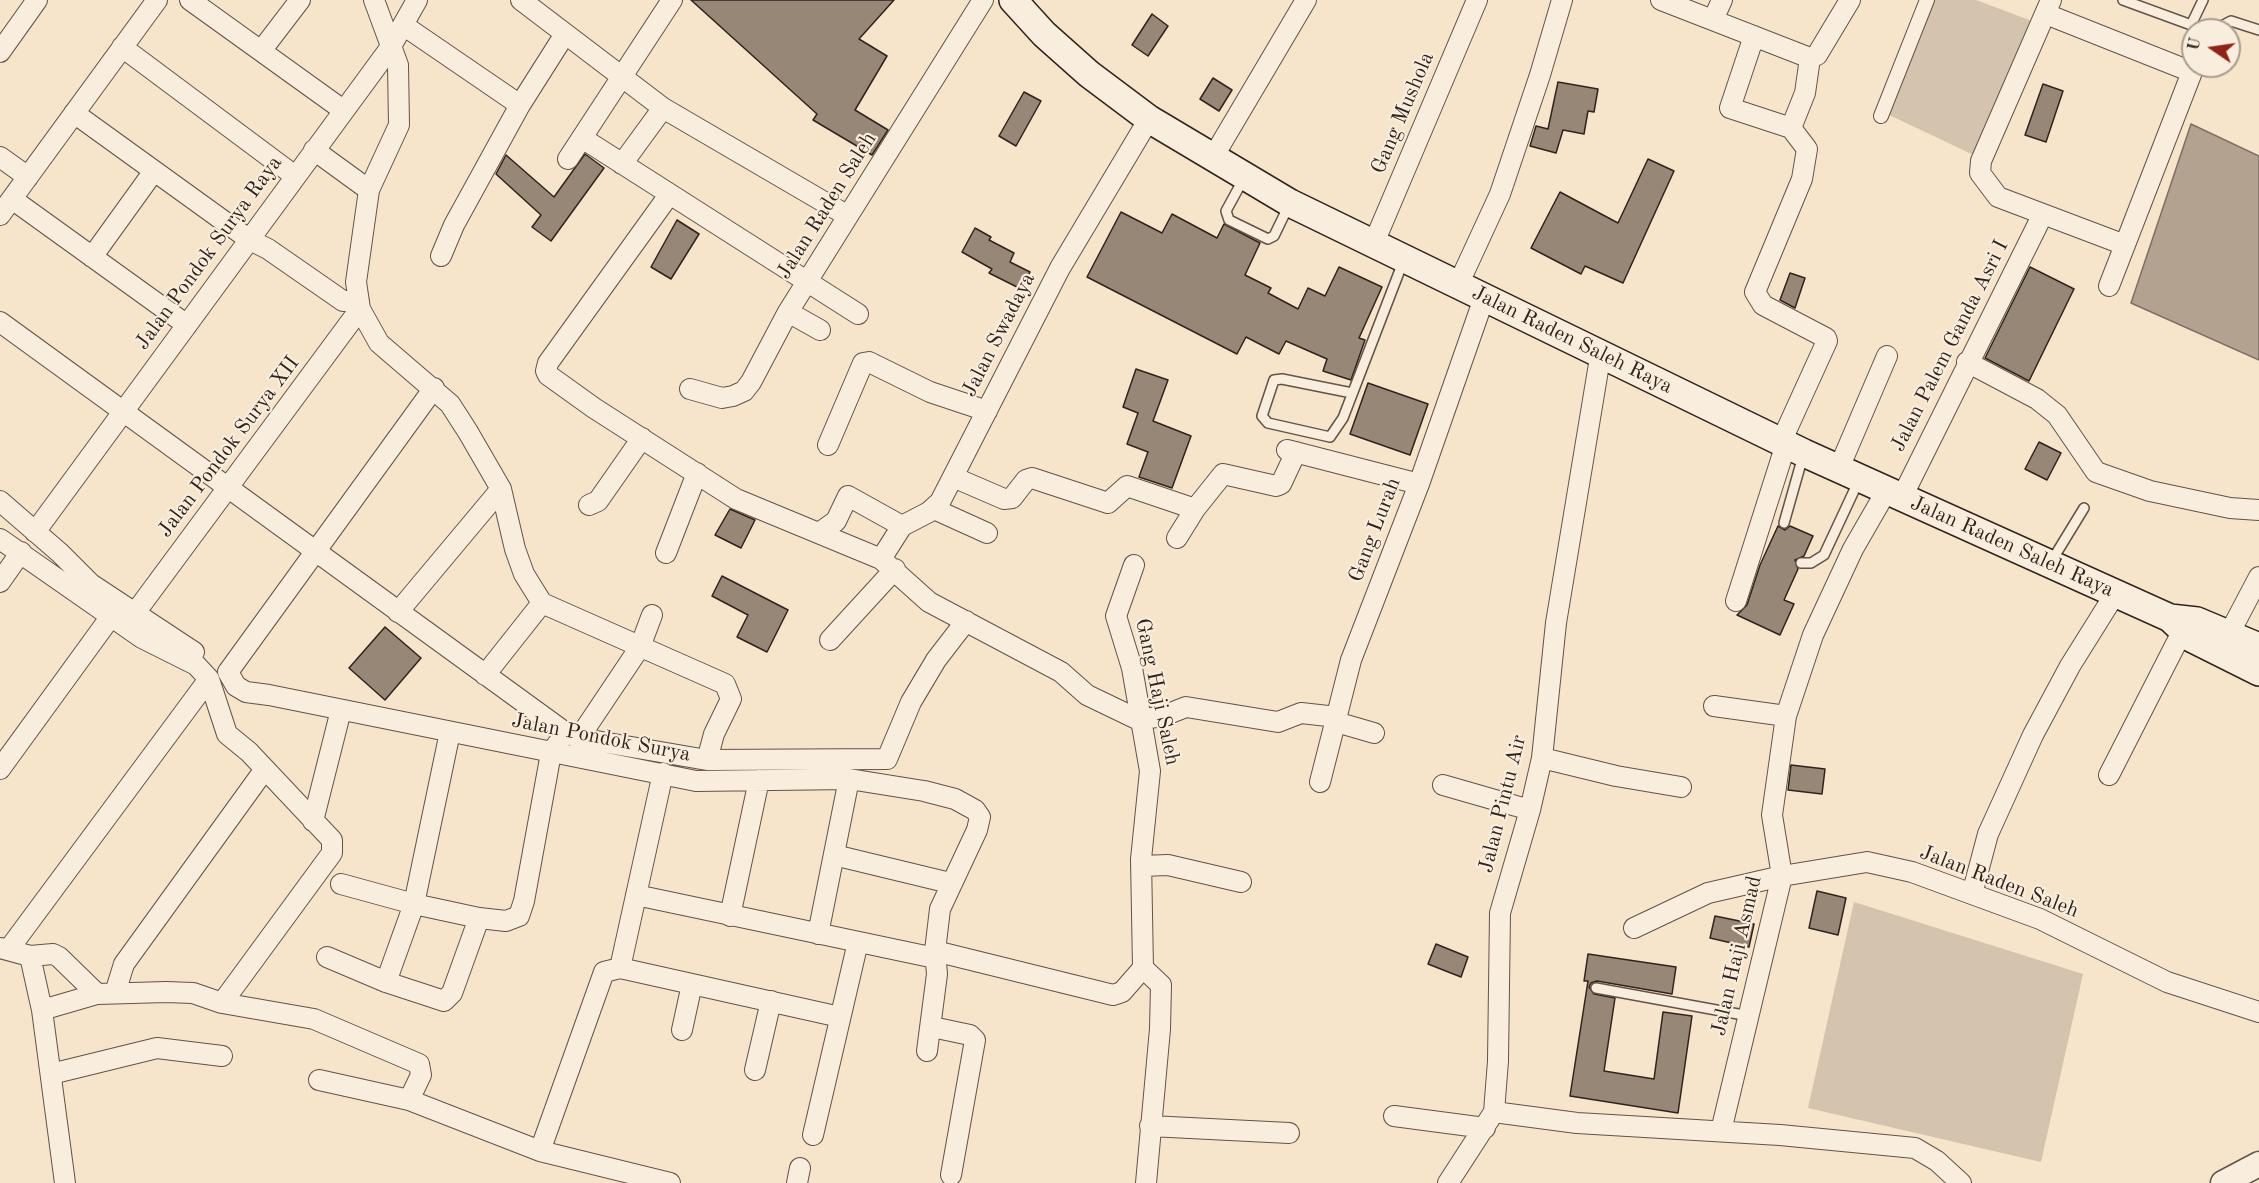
<!DOCTYPE html>
<html>
<head>
<meta charset="utf-8">
<style>
	body { margin:0 }
	#map { position:relative; width:2259px; height:1183px; overflow:hidden; background:#f6e4cb; font-family:"Old Standard TT",serif }
	canvas { display:block }
	.north { position:absolute; left:2181px; top:18px; width:60px; height:60px; box-sizing:border-box; background:#f9eddd; border:2px solid #a99c90; border-radius:50%; rotate:283deg; font-size:16px; font-weight:700; line-height:24px; text-align:center; color:#30231c }
	.north::after { content:''; display:block; margin:auto; width:21px; height:27px; background:#8f2418; clip-path:polygon(50% 0,100% 100%,50% 72%,0 100%) }
</style>
</head>
<body>
<div id="map">
<canvas width="2259" height="1183"></canvas>
<div class="north">U</div>
</div>
<script>
const ctx = document.querySelector('canvas').getContext('2d');
ctx.lineJoin = 'round';
function paint(path, color) { ctx.fillStyle = color; ctx.fill(path, 'evenodd'); }
const toPath = rows => new Path2D(rows.map(r => 'M' + r).join(''));
function stroke(path, color, width, dash) { ctx.strokeStyle = color; ctx.lineWidth = width; ctx.lineCap = dash ? 'butt' : 'round'; ctx.setLineDash(dash || []); ctx.stroke(path); }
function write(font, color, halo, rows, align = 'center') {
  ctx.font = font + ' "Old Standard TT",serif'; ctx.lineWidth = 4.5; ctx.setLineDash([]); ctx.textBaseline = 'middle'; ctx.strokeStyle = halo; ctx.fillStyle = color; for (const [text, x, y, turn = 0] of rows) {
    ctx.save(); ctx.translate(x, y); ctx.rotate((+turn || 0) * Math.PI / 180); ctx.textAlign = isNaN(turn) ? turn : align; if (halo) ctx.strokeText(text, 0, 0); ctx.fillText(text, 0, 0); ctx.restore();
  }
}
paint(toPath([
	[1930,0,1976,0,2032,21,1980,158,1887,114],
	[1854,902,2083,974,2041,1162,1808,1108]
]), '#d4c3ad');
const water = toPath([
	[2191,124,2259,156,2259,360,2131,303,2191,124]
]);
paint(water, '#b3a290');
stroke(water, '#7f6f62', 1.5);
const building = toPath([
	[691,0,894,0,859,39,887,56,855,110,888,130,872,155,813,120,817,114,691,0],
	[1152,14,1168,26,1148,56,1132,45,1152,14],
	[1213,78,1232,90,1219,111,1200,99,1213,78],
	[1558,82,1598,89,1594,112,1588,111,1584,134,1563,130,1556,153,1530,146,1536,126,1548,129,1558,82],
	[2043,84,2063,91,2046,142,2025,135,2043,84],
	[1024,92,1041,101,1016,146,999,136,1024,92],
	[585,154,604,168,551,241,532,227,541,215,496,174,506,155,554,197,585,154],
	[1648,159,1674,171,1623,283,1585,266,1581,274,1531,248,1560,192,1618,223,1648,159],
	[1121,212,1162,233,1172,214,1217,238,1224,224,1260,243,1245,275,1271,288,1268,293,1298,309,1308,288,1325,296,1339,267,1382,287,1359,338,1365,340,1351,380,1323,371,1327,359,1286,341,1279,354,1246,337,1237,354,1087,277,1121,212],
	[677,220,699,234,671,279,651,267,677,220],
	[975,228,991,237,989,240,1014,253,1010,262,1030,272,1021,289,989,273,992,269,962,252,975,228],
	[2030,267,2074,289,2029,381,1985,358,2030,267],
	[1790,273,1805,278,1795,308,1780,300,1790,273],
	[1136,369,1168,380,1153,421,1191,436,1172,488,1139,477,1148,452,1127,444,1138,413,1123,407,1136,369],
	[1368,383,1428,404,1410,455,1350,434,1368,383],
	[2039,442,2061,453,2047,480,2025,469,2039,442],
	[730,509,755,520,741,548,715,535,730,509],
	[1778,526,1785,530,1790,526,1813,536,1804,556,1795,560,1798,569,1784,600,1794,604,1780,635,1737,615,1747,605,1760,565,1778,526],
	[722,576,788,610,767,652,737,637,748,615,712,596,722,576],
	[385,627,421,658,385,700,349,668,385,627],
	[1791,765,1825,769,1822,794,1788,790,1791,765],
	[1817,891,1846,898,1838,935,1809,928,1817,891],
	[1715,916,1754,924,1749,947,1710,938,1715,916],
	[1436,944,1468,957,1461,977,1428,964,1436,944],
	[1588,954,1676,967,1672,994,1597,981,1591,983,1589,987,1594,994,1615,998,1604,1071,1654,1079,1663,1012,1692,1016,1678,1113,1570,1096,1588,981,1584,981,1588,954]
]);
paint(building, '#978777');
stroke(building, '#30231c', 1.5);
const service = toPath([
	[2123,0,2205,30],
	[2191,25,2203,0],
	[2214,30,2231,21,2259,30],
	[1244,178,1226,211,1229,220,1268,239,1274,236,1289,205],
	[1352,393,1282,379,1274,380,1262,416,1268,423,1330,437,1343,418,1403,262],
	[1784,523,1803,456],
	[2051,562,2084,508],
	[1801,563,1811,563,1824,555,1859,480],
	[1596,988,1749,1016]
]);
const pedestrian = toPath([
	[1881,116,1927,0]
]);
const minor = toPath([
	[190,0,343,110],
	[521,0,663,108,848,216],
	[1661,0,1810,58,1817,55,1850,0],
	[2051,0,1981,161,1980,173,1998,197,2125,245],
	[2046,14,2192,72,2109,286],
	[1713,20,1722,0],
	[403,25,520,105],
	[1754,36,1730,108,1791,128],
	[122,47,295,176],
	[261,51,300,0],
	[0,52,37,0],
	[74,113,250,240,268,249,343,301,359,301],
	[582,138,858,314],
	[314,150,369,190],
	[0,157,28,177],
	[568,159,672,0],
	[1212,159,1306,0],
	[622,164,663,108],
	[669,195,548,363,546,371,548,375,594,408,736,499,881,559,929,602,1061,672,1087,695,1139,720,1163,716,1186,707,1278,722,1301,713,1337,717],
	[12,199,187,325],
	[0,215,157,0],
	[1373,245,1477,0],
	[441,256,454,225,520,105,565,34],
	[92,257,154,171],
	[1458,285,1500,194,1540,75,1562,0],
	[788,312,820,330],
	[0,322,566,733,579,738,707,760,714,734,731,699,725,684,542,603,524,574,515,549,501,489,468,432,450,404,379,343,360,309,356,282,369,190,399,125,398,65,374,0],
	[1967,362,2037,399,2057,415,2096,472,2150,491,2230,508,2259,510],
	[690,389,722,398,733,396,744,391,751,382,788,312,983,0],
	[1781,442,1827,341,1826,338,1763,305,1755,292,1802,179,1807,149,1791,128,1805,93,1810,58],
	[828,445,863,363,869,362,930,392,987,411],
	[1287,450,1419,484],
	[1839,468,1887,356],
	[953,477,1004,499,1012,498,1026,480,1032,478,1108,503,1127,486,1195,509,1223,474,1276,486,1281,484,1296,452],
	[1902,497,2042,216],
	[0,501,60,553,91,584,194,652],
	[589,505,598,501,642,438],
	[934,509,987,533],
	[35,532,390,48,417,0],
	[819,533,836,521,848,496,902,526],
	[1177,538,1195,509],
	[0,539,142,638,196,665,209,679,227,734,249,752,332,840,332,853,222,1003],
	[666,553,697,473],
	[881,559,902,526,929,512,940,502,1060,268,1149,119],
	[1134,565,1116,616,1132,668,1150,771,1141,859,1143,968,1161,985,1160,1029,1146,1183],
	[0,582,21,552],
	[1736,601,1786,444],
	[398,612,501,489],
	[135,613,360,309],
	[2229,634,2259,577],
	[830,640,895,569],
	[228,672,236,686,246,692,269,695,696,781,849,779,924,791,955,799,975,810,980,817,977,830,940,909,935,951,937,974,927,1051],
	[228,672,434,388],
	[485,675,542,603],
	[1714,706,1786,716],
	[1336,722,1374,733],
	[579,738,640,647,652,615],
	[1542,758,1616,776,1681,787],
	[707,760,887,759,911,702,936,660,966,621],
	[0,769,112,615],
	[2109,775,2183,630],
	[1320,782,1351,660,1419,484,1484,298],
	[1443,785,1530,810],
	[313,821,341,710],
	[834,855,950,883],
	[1141,866,1168,865,1241,882],
	[341,884,414,904,479,918,506,921,519,916,524,901,551,753,559,742],
	[1972,894,1988,834,2033,735,2070,666,2115,594],
	[636,895,935,958],
	[730,916,759,780],
	[1634,928,1708,893,1782,876,1867,862,1912,872,2040,919,2167,982,2259,1012],
	[818,934,849,779],
	[0,948,30,956,42,1010,65,1183],
	[9,949,209,679],
	[935,951,1113,995,1122,992,1143,968],
	[30,956,53,954,59,957,97,994],
	[327,957,386,982,444,1001,452,993,479,918],
	[620,968,663,773],
	[386,982,414,904,450,732],
	[115,993,124,964,265,769],
	[42,1010,97,994,166,992,193,993,222,1003,314,1019,419,1064,421,1075,409,1100],
	[932,1027,970,1035,975,1040,951,1175],
	[682,1030,692,984],
	[755,1070,771,1001],
	[51,1074,157,1048,222,1056],
	[319,1080,409,1100,540,1151],
	[1494,1112,1577,1123,1780,1135,1915,1148,1937,1161,1961,1183],
	[1394,1116,1485,1128],
	[1150,1126,1289,1133],
	[1721,1131,1782,876,1772,815,1786,716,1813,635,1853,549,1887,490],
	[813,1135,858,942],
	[670,1183,540,1151,604,972,620,968,840,1017],
	[797,1183,800,1168],
	[1448,1183,1494,1112,1498,1061,1500,913,1530,810,1542,758,1556,623,1601,352]
]);
const tertiary = toPath([
	[2223,1183,2259,1164]
]);
const secondary = toPath([
	[1013,0,1044,34,1089,74,1149,119,1290,203,1804,453,2170,618,2197,621,2259,647],
	[2171,619,2191,638,2259,672]
]);
stroke(service, '#625348', 12);
stroke(pedestrian, '#625348', 16);
stroke(minor, '#625348', 22);
stroke(tertiary, '#625348', 27);
stroke(secondary, '#30231c', 30);
stroke(service, '#f9eddd', 9);
stroke(pedestrian, '#f9eddd', 14);
stroke(minor, '#f9eddd', 20);
stroke(tertiary, '#f9eddd', 24);
stroke(secondary, '#f9eddd', 27);
write('21px', '#30231c', '#f9eddd', [
	["Gang Mushola",1403,113,-67],
	["Jalan Raden Saleh",827,206,-58],
	["Jalan Pondok Surya Raya",209,253,-54],
	["Jalan Swadaya",999,335,-63],
	["Jalan Raden Saleh Raya",1572,340,26],
	["Jalan Palem Ganda Asri I",1950,346,-63],
	["Jalan Pondok Surya XII",229,447,-53],
	["Gang Lurah",1375,530,-69],
	["Jalan Raden Saleh Raya",2012,547,24],
	["Gang Haji Saleh",1157,692,78],
	["Jalan Pondok Surya",601,738,11],
	["Jalan Pintu Air",1503,804,-76],
	["Jalan Raden Saleh",1999,882,21],
	["Jalan Haji Asmad",1737,956,-77]
]);
</script>
</body>
</html>
